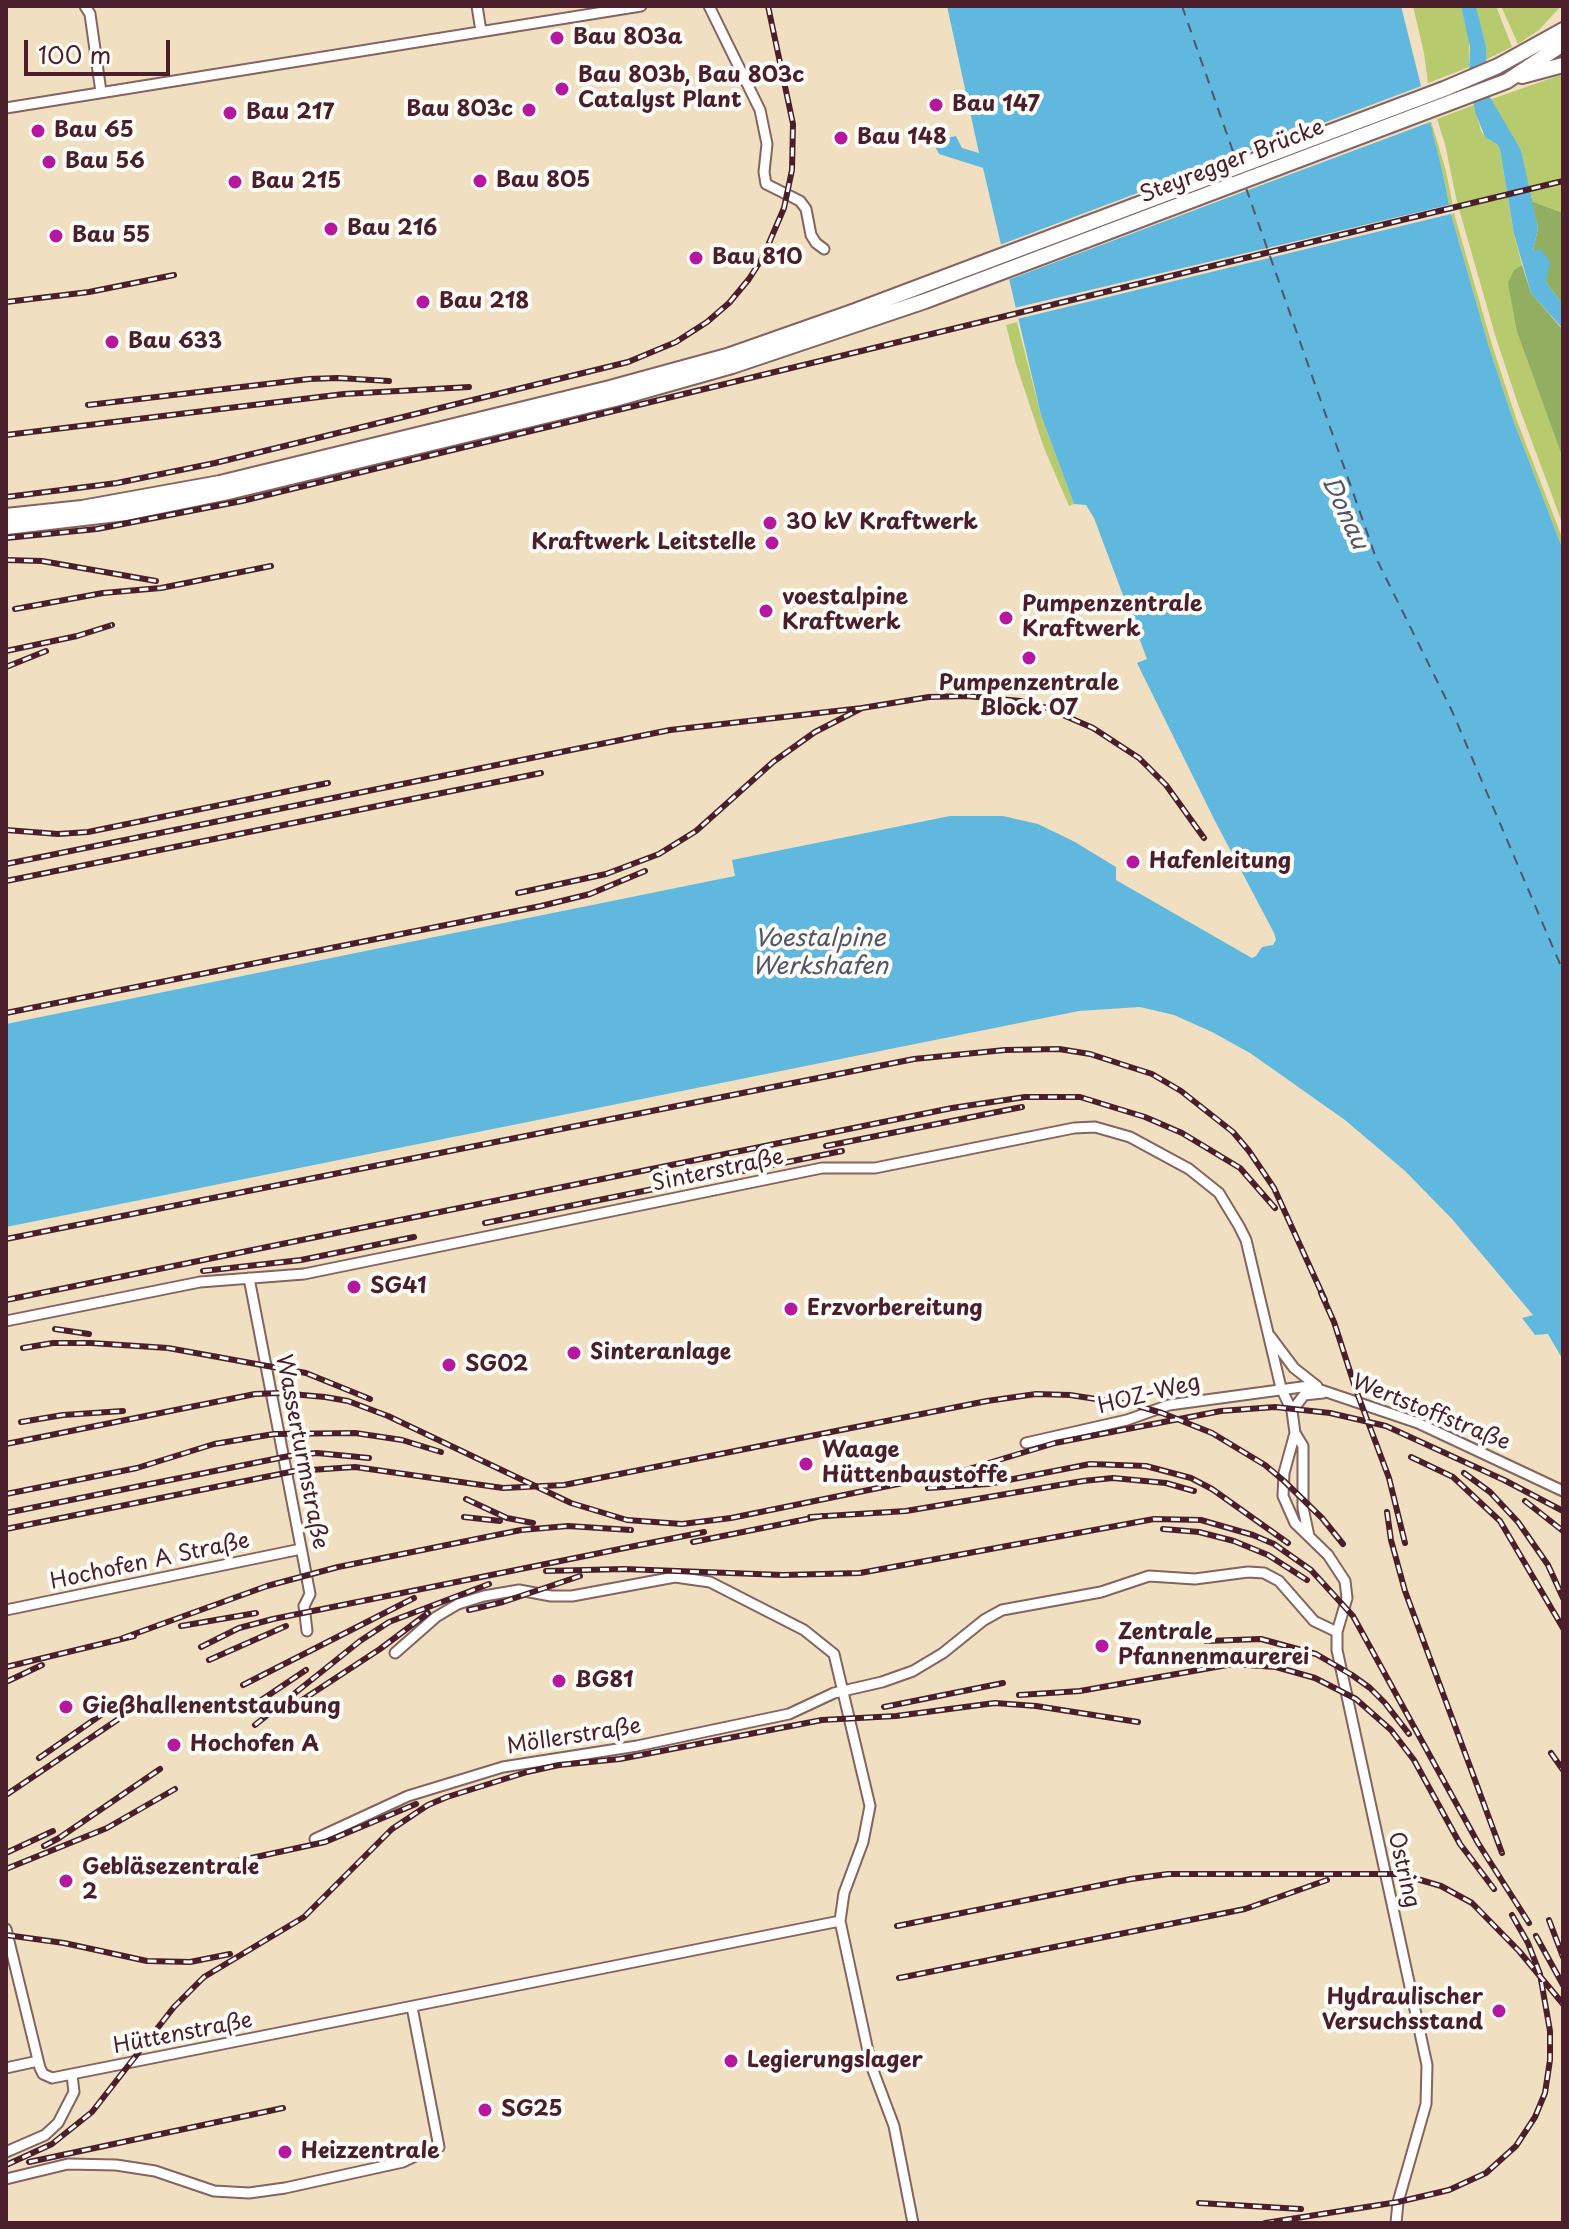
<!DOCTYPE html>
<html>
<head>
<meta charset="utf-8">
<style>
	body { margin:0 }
	#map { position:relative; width:1569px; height:2229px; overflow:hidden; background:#f0e0c1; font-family:"Playpen Sans",sans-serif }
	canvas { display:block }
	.frame { position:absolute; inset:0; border:8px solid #4a1f2b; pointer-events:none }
	.scale { position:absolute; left:24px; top:40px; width:146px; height:36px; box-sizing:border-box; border:4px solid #4a1f2b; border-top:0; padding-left:10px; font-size:24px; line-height:28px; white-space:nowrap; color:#4a1f2b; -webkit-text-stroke:6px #fdfcf7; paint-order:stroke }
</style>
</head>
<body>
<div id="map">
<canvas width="1569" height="2229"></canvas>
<div class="frame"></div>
<div class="scale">100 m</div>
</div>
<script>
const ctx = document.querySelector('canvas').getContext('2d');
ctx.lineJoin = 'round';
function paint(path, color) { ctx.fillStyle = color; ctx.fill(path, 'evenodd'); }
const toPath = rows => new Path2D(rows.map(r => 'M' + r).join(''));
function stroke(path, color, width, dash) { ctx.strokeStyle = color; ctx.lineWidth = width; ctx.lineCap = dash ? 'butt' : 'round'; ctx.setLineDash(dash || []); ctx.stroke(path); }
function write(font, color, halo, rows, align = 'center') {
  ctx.font = font + ' "Playpen Sans",sans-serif'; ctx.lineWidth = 8; ctx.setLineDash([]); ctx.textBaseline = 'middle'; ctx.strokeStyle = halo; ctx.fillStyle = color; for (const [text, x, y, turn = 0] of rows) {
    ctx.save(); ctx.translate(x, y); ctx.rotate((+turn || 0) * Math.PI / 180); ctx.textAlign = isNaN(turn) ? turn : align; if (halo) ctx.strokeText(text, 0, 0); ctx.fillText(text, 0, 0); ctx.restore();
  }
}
paint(toPath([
	[1413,6,1461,6,1469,39,1469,67,1428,83,1424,53],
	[1476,6,1496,6,1512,47,1485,60,1486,46],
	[1501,6,1561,6,1539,30,1518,44],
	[1563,74,1563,213,1531,201,1521,150,1489,100],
	[1474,105,1481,131,1485,137,1498,145,1500,150,1514,234,1522,265,1514,270,1517,332,1563,459,1563,525,1519,407,1496,338,1457,202,1445,144,1437,119],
	[1431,121,1446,171,1455,217,1493,348,1517,421,1563,540,1563,550,1514,422,1489,347,1451,214,1443,174,1429,122],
	[1017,322,1041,415,1074,504,1069,506,1044,448,1016,364,1006,325]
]), '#b7ca6e');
paint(toPath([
	[1531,201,1563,213,1563,305,1546,282,1537,252,1533,251,1538,228],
	[1522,265,1531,293,1563,330,1563,459,1517,332,1508,283,1514,270]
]), '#91ae61');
paint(toPath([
	[947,6,1401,6,1443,174,1451,214,1489,347,1514,422,1563,550,1563,1360,1548,1334,1535,1335,1522,1318,1533,1315,1452,1219,1405,1171,1345,1120,1250,1053,1212,1032,1174,1015,1140,1007,1079,1011,6,1227,6,1024,735,876,732,860,950,816,1003,816,1038,824,1075,842,1116,867,1116,880,1252,958,1256,956,1262,947,1273,945,1276,940,1274,933,1214,819,1137,663,1147,659,1094,518,1086,505,1074,504,1061,469,1041,415,983,168,939,154,932,141,956,136,962,148,979,153],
	[1461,6,1476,6,1486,46,1487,92,1521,150,1538,228,1533,251,1541,249,1550,262,1546,282,1563,305,1563,329,1531,293,1514,234,1500,150,1498,145,1485,137,1475,112,1469,74,1470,47]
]), '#61b8de');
paint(toPath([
	[1424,85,1433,121,1005,281,997,246],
	[1453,204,1455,213,1013,320,1011,311,1014,308]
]), '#f0e0c1');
stroke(toPath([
	[1182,6,1236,160],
	[1246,188,1376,558,1452,711,1563,971]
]), '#52556a', 2, [10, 8]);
const street = toPath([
	[85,6,90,14,101,92],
	[477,6,481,31],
	[709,6,760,110,767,144,764,172,766,184,800,201,806,209,811,235,816,243,824,249],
	[6,108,641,6],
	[249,1278,310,1594,304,1606,307,1631],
	[6,1321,200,1282,304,1274,822,1168,875,1168,1074,1128,1095,1127,1130,1137,1189,1169,1219,1193,1239,1226,1246,1240,1281,1388,1292,1411,1295,1433,1303,1446,1303,1508,1309,1536],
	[1270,1336,1294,1368,1317,1386],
	[1292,1411,1304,1395,1323,1393],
	[1295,1433,1284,1473,1283,1496,1295,1523,1328,1555,1345,1581,1347,1598,1337,1632,1337,1650,1427,2065,1426,2104,1398,2202,1396,2223],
	[1026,1443,1127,1420,1169,1405,1309,1386,1418,1423,1563,1491],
	[6,1610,301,1549],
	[395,1653,436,1617,458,1604,484,1596,519,1590,551,1596,572,1596,675,1577,710,1582,804,1630,834,1654,870,1806,863,1842,844,1893,840,1921,871,2065,894,2126,913,2223],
	[315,1839,408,1796,503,1767,637,1746,789,1714,834,1693,882,1682,913,1671,943,1653,984,1620,1002,1610,1101,1592,1149,1576,1195,1579,1248,1572,1264,1573,1279,1581,1314,1621,1337,1632],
	[6,1929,40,2068,43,2074,52,2078,840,1921],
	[6,2068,38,2061],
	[6,2152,45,2135,58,2123,74,2092,72,2075],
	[6,2179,68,2164,116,2165,155,2171,214,2191,249,2193,285,2188,403,2162,428,2150,439,2147,412,2007]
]);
const primary = toPath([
	[1522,76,1563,65],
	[6,516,82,508,220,483,610,388,727,356,855,311,1444,89,1498,66,1563,30],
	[6,527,126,513,224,493,615,399,732,366,925,301,1507,81,1563,44]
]);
stroke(street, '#846360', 13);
stroke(primary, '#846360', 18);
stroke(street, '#fff', 9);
stroke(primary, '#fff', 14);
const rail = toPath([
	[6,302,89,292,174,275],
	[88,405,309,379,338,378,389,381],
	[6,435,344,394,469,387],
	[6,497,117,483,215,463,628,362,676,342,707,322,729,303,749,279,763,257,784,208,792,170,793,124,768,6],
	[6,538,97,529,242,501,1563,181],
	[6,560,42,561,156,581],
	[15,609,103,593,161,588,271,566],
	[6,651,77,636,112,625],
	[6,667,46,651],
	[6,830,58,834,88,832,328,783],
	[6,864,670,730,862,708],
	[6,881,541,773],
	[518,893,606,874,659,854,696,831,773,762,815,732,862,708,929,697,967,696,1020,701,1047,708,1093,728,1139,758,1166,785,1204,838],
	[6,1013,541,906,590,894,645,871],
	[826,1146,1022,1107],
	[485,1223,842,1151],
	[6,1239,914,1059,1005,1050,1059,1049,1090,1054,1152,1074,1181,1091,1233,1132,1249,1151,1274,1188,1325,1300],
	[203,1271,301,1260,414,1237],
	[1321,1293,1334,1322,1356,1390,1389,1478,1405,1543],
	[6,1300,952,1108,1025,1097,1080,1097,1145,1117,1182,1133,1240,1168,1275,1208],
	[55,1329,89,1334],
	[23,1348,53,1343,91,1343,168,1348,306,1373,370,1399],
	[21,1422,63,1415,123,1411],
	[6,1444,255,1394,280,1393,325,1397,348,1401,388,1416,571,1503,627,1520,682,1524,731,1518,962,1471,1055,1443,1096,1435,1221,1411,1275,1407,1330,1413,1386,1426,1504,1480,1563,1511],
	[1411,1457,1453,1477,1500,1521,1563,1628],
	[1464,1473,1490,1492,1518,1522,1548,1565,1563,1598],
	[928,1488,988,1484,1090,1464,1146,1466,1191,1478,1212,1489,1288,1543],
	[6,1494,137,1468,214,1444,274,1434,355,1433,402,1440,441,1452],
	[466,1499,507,1518,533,1523],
	[1525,1501,1563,1531],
	[1387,1512,1391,1540,1405,1591,1502,1853],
	[6,1513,289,1456,317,1453,369,1458],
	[464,1517,500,1521],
	[810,1517,906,1511,1083,1481,1113,1478,1166,1483,1194,1491],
	[6,1529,295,1471,355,1467,503,1488,564,1485,987,1401,1036,1394,1070,1395,1135,1405,1162,1413,1212,1433,1265,1465,1284,1481,1322,1518,1343,1544],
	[1163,1529,1199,1532,1234,1541,1268,1555,1307,1580],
	[693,1542,822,1516],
	[546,1571,624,1569,783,1575,860,1573,1154,1519,1201,1520,1253,1535,1274,1544,1311,1570,1353,1616,1478,1843,1529,1923],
	[469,1610,503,1602,580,1576],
	[181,1626,256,1613],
	[123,1638,267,1586,338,1567,521,1530,568,1526,631,1530],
	[1206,1641,1261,1639,1316,1654,1352,1675,1370,1688,1385,1703,1409,1734],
	[201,1647,239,1628,273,1619,704,1532],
	[209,1660,286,1626],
	[6,1667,134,1636],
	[6,1682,42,1665],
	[243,1685,414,1598],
	[1019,1695,1080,1691,1233,1664,1276,1667,1315,1678,1356,1699,1391,1730,1414,1760,1460,1844,1494,1889],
	[293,1706,380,1649,428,1613],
	[884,1707,1003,1683],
	[245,1711,306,1670],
	[255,1725,360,1641,389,1622,489,1584],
	[1551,1753,1563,1770],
	[39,1758,121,1701],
	[6,1795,129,1712],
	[44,1846,59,1838,160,1769],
	[6,1853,53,1831],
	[6,1869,107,1828,175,1789],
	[196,1870,325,1842,416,1804],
	[1549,1920,1563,1957],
	[897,1926,1131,1879,1168,1874,1400,1874,1441,1886,1472,1903,1519,1951,1563,2004],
	[6,1935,64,1943,147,1961,190,1962,230,1954],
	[1536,1936,1563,1985],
	[899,1978,1245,1909,1327,1880],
	[29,2162,283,2108],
	[6,2165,52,2144,92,2112,174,2007,204,1977,304,1917,392,1829,428,1805,447,1797,527,1772,559,1765,620,1759,822,1720,896,1716,995,1703,1036,1706,1138,1722],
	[1199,2203,1301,2209],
	[1265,2223,1398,2202,1449,2190,1486,2173,1516,2146,1535,2117,1545,2093,1550,2060,1550,2031,1540,1974,1528,1943,1512,1915]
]);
stroke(rail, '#4a1f2b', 6);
stroke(rail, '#fdfcf7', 3, [9]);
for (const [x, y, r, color] of [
	[557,38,8,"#b5179e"],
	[562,89,8,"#b5179e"],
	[936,105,8,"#b5179e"],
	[529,110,8,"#b5179e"],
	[230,113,8,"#b5179e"],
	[38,131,8,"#b5179e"],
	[841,138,8,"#b5179e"],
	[49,162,8,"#b5179e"],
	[480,181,8,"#b5179e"],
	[235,182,8,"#b5179e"],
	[331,229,8,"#b5179e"],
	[56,236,8,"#b5179e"],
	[696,258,8,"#b5179e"],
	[423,302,8,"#b5179e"],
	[112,342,8,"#b5179e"],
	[770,523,8,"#b5179e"],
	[772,543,8,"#b5179e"],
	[766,611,8,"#b5179e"],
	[1006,618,8,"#b5179e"],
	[1029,658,8,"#b5179e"],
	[1133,862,8,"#b5179e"],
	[354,1287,8,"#b5179e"],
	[791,1309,8,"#b5179e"],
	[574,1353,8,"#b5179e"],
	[449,1365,8,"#b5179e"],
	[806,1464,8,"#b5179e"],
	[1102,1646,8,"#b5179e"],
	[559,1681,8,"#b5179e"],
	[66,1707,8,"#b5179e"],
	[174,1745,8,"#b5179e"],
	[66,1881,8,"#b5179e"],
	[1499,2011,8,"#b5179e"],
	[731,2061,8,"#b5179e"],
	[485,2110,8,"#b5179e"],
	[285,2152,8,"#b5179e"]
]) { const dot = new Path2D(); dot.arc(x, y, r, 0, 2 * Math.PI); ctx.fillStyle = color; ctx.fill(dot); stroke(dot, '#fdfcf7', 3); }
write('bold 22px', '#4a1f2b', '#fdfcf7', [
	["Bau 803a",573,38],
	["Bau 803b, Bau 803c",578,76],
	["Catalyst Plant",578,101],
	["Bau 147",952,105],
	["Bau 803c",513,110,"right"],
	["Bau 217",246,113],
	["Bau 65",54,131],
	["Bau 148",857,138],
	["Bau 56",65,162],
	["Bau 805",496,181],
	["Bau 215",251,182],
	["Bau 216",347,229],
	["Bau 55",72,236],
	["Bau 810",712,258],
	["Bau 218",439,302],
	["Bau 633",128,342],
	["30 kV Kraftwerk",786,523],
	["Kraftwerk Leitstelle",756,543,"right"],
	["voestalpine",782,598],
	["Kraftwerk",782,623],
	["Pumpenzentrale",1022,605],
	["Kraftwerk",1022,630],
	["Pumpenzentrale",1029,684,"center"],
	["Block 07",1029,709,"center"],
	["Hafenleitung",1149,862],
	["SG41",370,1287],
	["Erzvorbereitung",807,1309],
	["Sinteranlage",590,1353],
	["SG02",465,1365],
	["Waage",822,1451],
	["Hüttenbaustoffe",822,1476],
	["Zentrale",1118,1633],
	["Pfannenmaurerei",1118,1658],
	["BG81",575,1681],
	["Gießhallenentstaubung",82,1707],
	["Hochofen A",190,1745],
	["Gebläsezentrale",82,1868],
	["2",82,1893],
	["Hydraulischer",1483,1998,"right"],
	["Versuchsstand",1483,2023,"right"],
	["Legierungslager",747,2061],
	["SG25",501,2110],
	["Heizzentrale",301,2152]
], 'left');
write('22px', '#4a1f2b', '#fdfcf7', [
	["Steyregger Brücke",1232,162,-21],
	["Sinterstraße",718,1171,-12],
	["HOZ-Weg",1149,1395,-14],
	["Wertstoffstraße",1431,1413,22],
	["Wasserturmstraße",301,1452,79],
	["Hochofen A Straße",150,1562,-12],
	["Möllerstraße",574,1737,-9],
	["Ostring",1403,1870,77],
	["Hüttenstraße",183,2034,-11]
]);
write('italic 24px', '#52556a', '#fdfcf7', [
	["Donau",1344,513,65],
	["Voestalpine",820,939],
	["Werkshafen",820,967]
]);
</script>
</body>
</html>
